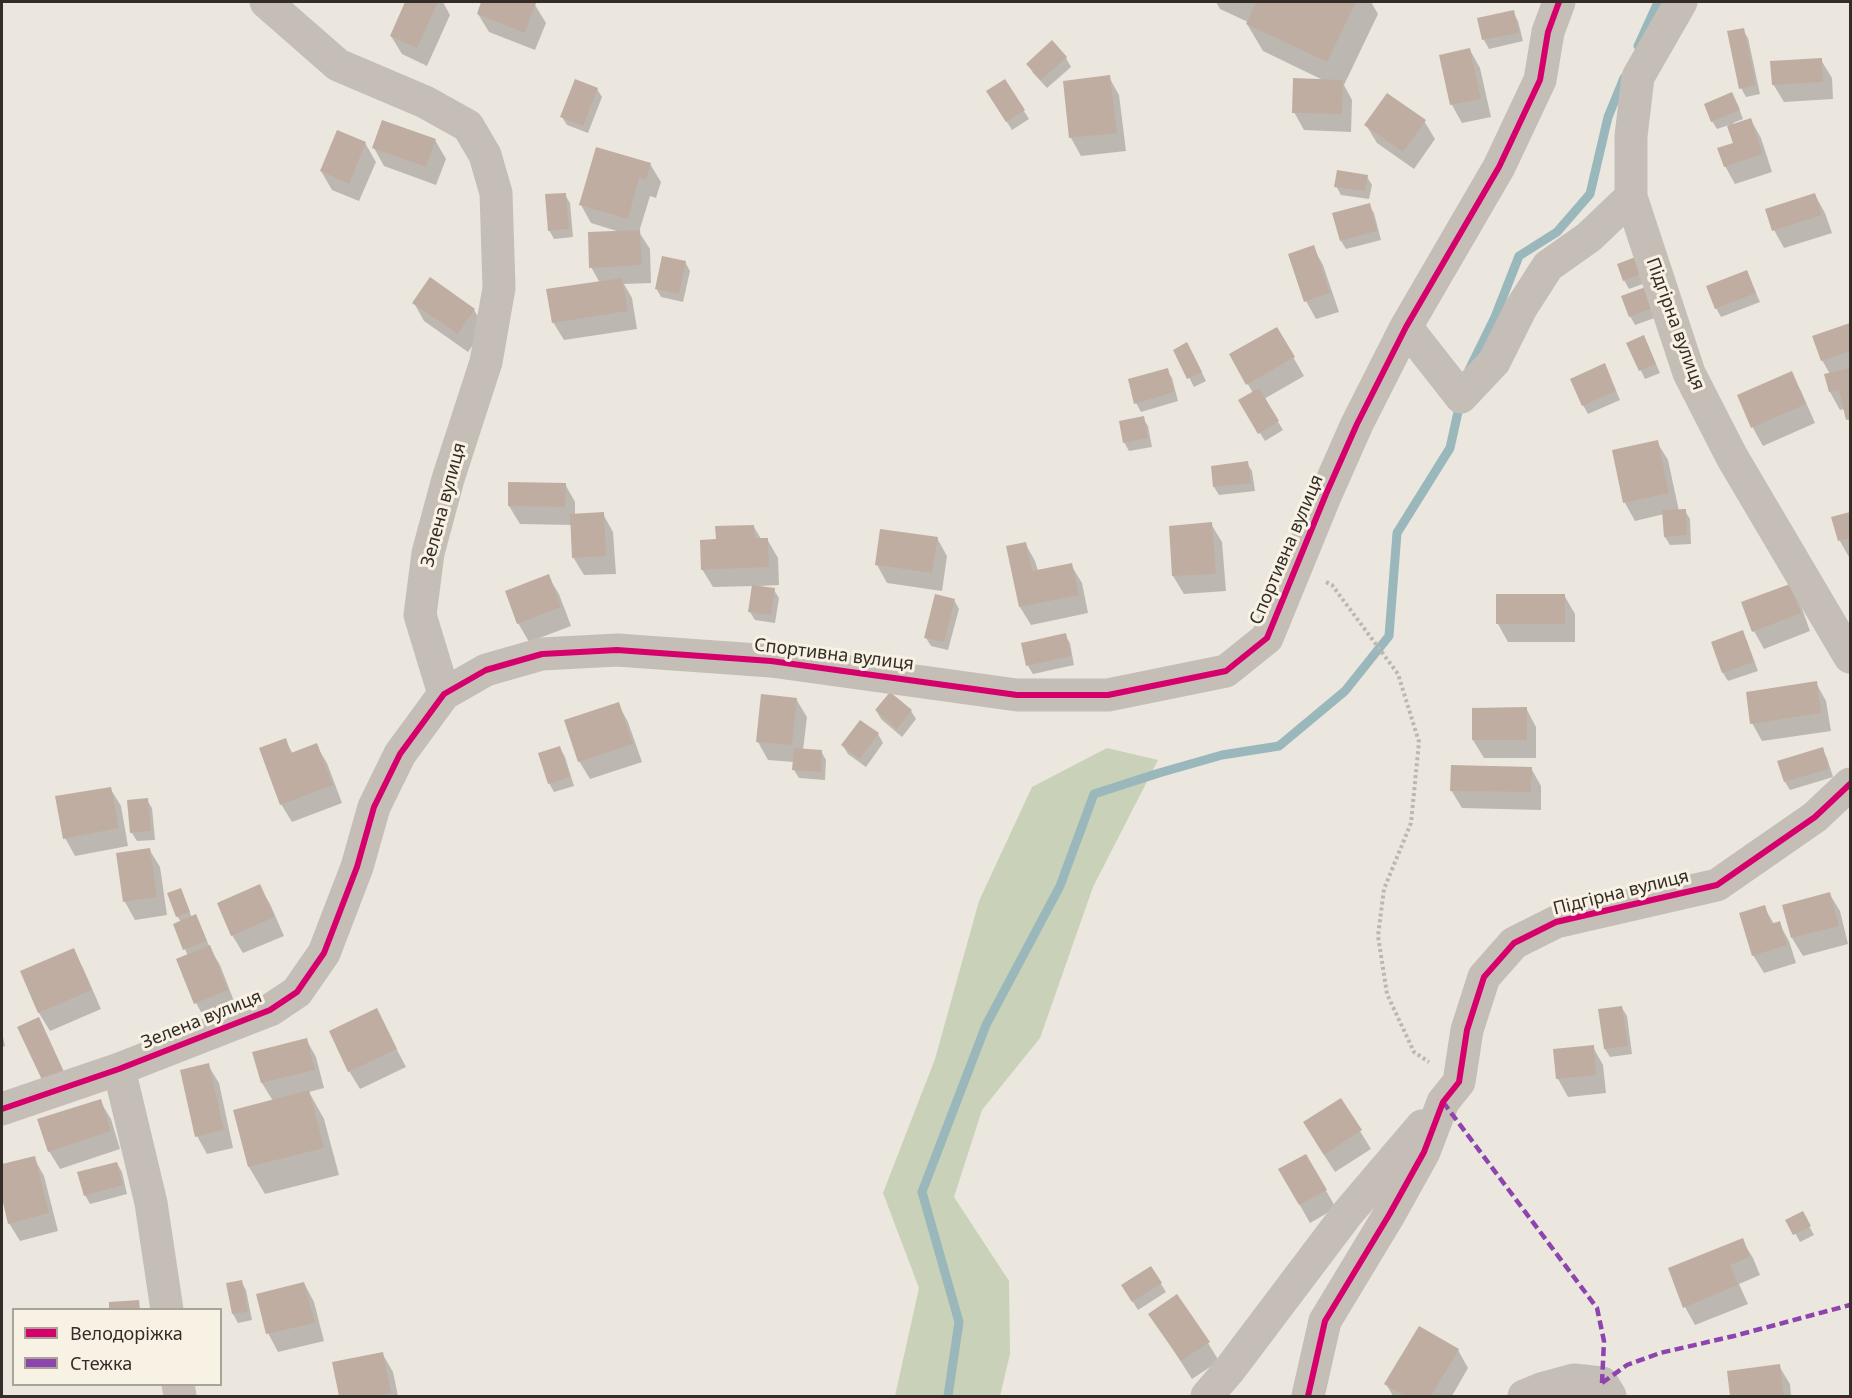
<!DOCTYPE html>
<html>
<head>
<meta charset="utf-8">
<style>
	body { margin:0 }
	#map { position:relative; width:1852px; height:1398px; overflow:hidden; background:#ebe7de; font-family:"Noto Sans",sans-serif }
	canvas { display:block }
	.frame { position:absolute; inset:0; border:3px solid #342c26; pointer-events:none }
	.legend { position:absolute; left:12px; top:1308px; width:210px; height:78px; box-sizing:border-box; background:#f8f2e5; border:2px solid #aaa399; margin:0; padding:8px 10px; list-style:none; font-size:18px; color:#342c26 }
	.legend li { display:flex; align-items:center; gap:12px; height:30px }
	.legend b { width:30px; border:2px solid #aaa399 }
</style>
</head>
<body>
<div id="map">
<canvas width="1852" height="1398"></canvas>
<div class="frame"></div>
<ul class="legend">
<li><b style="height:8px;background:#d6006c"></b>Велодоріжка</li>
<li><b style="height:8px;background:#8e44ad"></b>Стежка</li>
</ul>
</div>
<script>
const ctx = document.querySelector('canvas').getContext('2d');
ctx.lineJoin = 'round';
function paint(path, color) { ctx.fillStyle = color; ctx.fill(path, 'evenodd'); }
const toPath = rows => new Path2D(rows.map(r => 'M' + r).join(''));
function stroke(path, color, width, dash) { ctx.strokeStyle = color; ctx.lineWidth = width; ctx.lineCap = dash ? 'butt' : 'round'; ctx.setLineDash(dash || []); ctx.stroke(path); }
function write(font, color, halo, rows, align = 'center') {
  ctx.font = font + ' "Noto Sans",sans-serif'; ctx.lineWidth = 6; ctx.setLineDash([]); ctx.textBaseline = 'middle'; ctx.strokeStyle = halo; ctx.fillStyle = color; for (const [text, x, y, turn = 0] of rows) {
    ctx.save(); ctx.translate(x, y); ctx.rotate((+turn || 0) * Math.PI / 180); ctx.textAlign = isNaN(turn) ? turn : align; if (halo) ctx.strokeText(text, 0, 0); ctx.fillText(text, 0, 0); ctx.restore();
  }
}
paint(toPath([
	[1107,748,1158,760,1093,887,1040,1038,982,1110,954,1197,1009,1281,1010,1354,1000,1396,895,1396,919,1288,883,1193,935,1059,979,901,1032,787]
]), '#c9d1b8');
paint(toPath([
	[407,2,443,2,450,15,427,66,402,54,391,36],
	[483,2,527,2,535,5,546,23,535,50,489,32,478,14],
	[1216,2,1371,2,1378,14,1344,85,1352,100,1351,132,1304,130,1294,112,1325,81,1263,51,1247,24,1248,22,1220,9],
	[1513,12,1518,21,1523,41,1489,49,1484,40,1479,19],
	[1743,30,1748,38,1760,94,1746,97,1741,88],
	[1052,43,1066,58,1071,67,1047,88,1033,73,1028,64],
	[1470,50,1480,68,1491,117,1462,123,1452,105,1441,56],
	[1821,60,1832,78,1833,99,1784,102,1773,84],
	[1109,77,1119,95,1126,151,1081,156,1071,138,1064,83],
	[1005,81,1029,119,1012,130,993,100],
	[597,89,602,97,588,133,567,125,562,117],
	[1737,103,1743,119,1733,123,1734,125,1751,120,1761,138,1772,172,1735,184,1725,166,1735,144,1729,125,1717,129,1712,121],
	[1424,121,1435,139,1414,169,1377,143,1366,125],
	[435,140,446,159,436,185,384,166,374,148],
	[365,143,376,162,359,201,332,190,321,171],
	[650,164,661,182,656,198,650,196,639,232,650,249,651,283,624,284,632,298,637,329,564,340,553,322,600,283,591,267,620,232,591,223,581,205],
	[1367,177,1372,185,1369,199,1341,195,1336,186],
	[565,195,570,203,573,237,554,239,549,230],
	[1815,195,1825,213,1832,233,1784,248,1774,230],
	[1369,205,1374,213,1381,240,1346,249,1341,241],
	[1313,247,1323,265,1339,312,1316,319,1306,301],
	[1641,257,1651,281,1629,289,1624,280],
	[685,262,690,271,683,302,661,297,656,288],
	[1747,272,1760,302,1721,317,1716,308],
	[1650,287,1663,315,1635,325,1630,316],
	[414,303,474,310,485,328,468,352,424,321],
	[1850,324,1850,425,1845,409,1840,410,1830,392,1826,375,1830,374,1822,360,1814,337],
	[1277,329,1304,376,1264,399,1283,430,1265,441,1240,401,1253,393,1231,355],
	[1628,344,1648,346,1660,373,1645,379],
	[1175,350,1192,353,1206,381,1194,387],
	[1167,370,1172,378,1178,401,1141,412,1136,403],
	[1791,373,1801,391,1815,423,1763,446,1753,428,1739,396],
	[1609,374,1620,400,1588,414,1583,405],
	[1143,418,1148,426,1152,447,1129,451,1124,442],
	[1657,442,1668,460,1679,511,1685,511,1690,519,1691,544,1670,545,1665,537,1664,514,1635,521,1625,503],
	[1247,463,1252,471,1255,491,1219,495,1214,487],
	[565,484,575,502,575,515,603,514,613,532,616,574,584,575,573,557,572,525,520,524,509,506],
	[1850,513,1850,559,1840,541,1833,518],
	[1211,524,1222,542,1226,591,1184,594,1173,576,1170,527],
	[754,527,761,539,767,539,778,558,779,585,758,586,758,587,774,590,779,598,775,623,755,620,750,612,754,586,713,587,702,569,717,541],
	[937,538,947,556,942,591,887,583,877,565],
	[1025,543,1035,561,1038,571,1071,565,1082,583,1088,613,1031,625,1020,607],
	[548,576,559,594,571,626,529,642,518,623],
	[1789,585,1800,603,1810,631,1764,649,1754,631],
	[1564,595,1575,614,1575,642,1508,642,1498,624],
	[954,600,959,609,948,650,931,646,926,638],
	[1742,632,1747,641,1758,671,1728,681,1723,673,1713,643],
	[1065,635,1070,643,1074,665,1033,674,1028,666],
	[1816,683,1826,701,1831,731,1762,741,1752,723],
	[796,699,807,717,803,750,821,751,826,760,825,780,799,778,794,770,794,762,768,760,758,742],
	[618,704,628,722,642,762,590,779,579,761],
	[1526,708,1536,727,1536,758,1484,758,1473,740,1473,709],
	[876,710,911,711,916,719,902,737,881,719],
	[878,734,883,743,866,767,848,754,843,746],
	[285,740,293,754,316,745,327,763,342,803,292,822,281,804],
	[560,748,565,757,574,786,554,792,549,783],
	[1822,749,1827,758,1833,777,1790,790,1785,782],
	[1531,768,1541,786,1541,810,1462,808,1451,790],
	[110,788,121,806,128,846,75,856,65,838],
	[147,800,152,808,155,840,137,841,132,833],
	[149,849,160,867,167,915,135,920,125,902],
	[259,886,270,904,284,936,243,953,232,935],
	[181,889,192,918,200,925,211,950,220,965,237,1009,206,1021,196,1003,178,960,188,956,185,949,181,922,177,916],
	[1829,893,1840,911,1848,944,1803,956,1792,938],
	[1764,907,1774,924,1779,923,1789,941,1796,963,1764,973,1753,955],
	[73,950,83,968,101,1009,50,1031,39,1013,22,972],
	[1622,1008,1627,1016,1632,1054,1610,1057,1605,1049],
	[376,1010,406,1067,360,1089,349,1071],
	[2,1032,5,1046,2,1047],
	[306,1039,316,1057,324,1088,309,1092,324,1119,339,1175,265,1194,249,1167,235,1111,273,1101,262,1083,254,1053],
	[1593,1047,1603,1065,1606,1093,1568,1097,1558,1079,1555,1050],
	[208,1065,219,1083,233,1148,207,1154,197,1136],
	[1341,1100,1371,1149,1335,1172,1315,1141],
	[100,1101,111,1119,120,1149,60,1169,49,1151],
	[1306,1156,1336,1208,1310,1223,1280,1170],
	[34,1158,44,1176,58,1231,20,1241,9,1223,2,1192,2,1166],
	[117,1163,122,1172,127,1194,90,1204,85,1195],
	[1802,1213,1814,1235,1800,1242,1788,1220],
	[1742,1240,1753,1258,1760,1275,1739,1284,1748,1304,1695,1325,1685,1307],
	[1151,1268,1166,1292,1138,1310,1123,1286],
	[241,1281,246,1290,252,1320,238,1323,233,1314,227,1284],
	[304,1283,314,1302,324,1341,278,1352,268,1333],
	[1150,1314,1208,1343,1219,1361,1192,1379],
	[1458,1350,1468,1368,1452,1396,1393,1396,1386,1384],
	[382,1353,393,1372,398,1396,340,1396,333,1364],
	[1779,1366,1790,1384,1791,1396,1731,1396,1728,1372]
]), '#0003');
stroke(toPath([
	[1638,46,1658,2],
	[1469,370,1495,317,1519,256,1557,232,1590,194,1608,117,1624,78],
	[948,1396,959,1322,922,1192,986,1025,1060,886,1094,794,1159,773,1222,755,1279,746,1345,691,1389,636,1397,533,1450,448,1460,403]
]), '#9ab8bb', 9);
paint(toPath([
	[405,2,438,2,417,48,390,36],
	[481,2,531,2,536,3,525,33,477,14],
	[1256,2,1356,2,1327,62,1246,24],
	[1514,10,1519,33,1482,40,1477,18],
	[1744,28,1756,85,1739,89,1727,31],
	[1052,40,1067,57,1041,80,1026,64],
	[1470,48,1481,99,1450,105,1439,55],
	[1822,58,1823,82,1772,85,1770,61],
	[1110,75,1117,133,1069,138,1063,81],
	[1293,78,1343,80,1342,114,1292,113],
	[575,79,598,88,583,126,560,117],
	[1005,79,1025,110,1006,122,986,91],
	[1732,92,1740,110,1711,122,1704,104],
	[1387,93,1426,120,1403,152,1364,125],
	[1751,118,1763,154,1724,167,1717,148,1733,143,1727,126],
	[382,120,436,139,426,167,372,148],
	[337,130,366,142,349,184,320,171],
	[596,147,651,163,646,180,639,178,628,219,579,205],
	[1337,170,1368,175,1365,191,1334,187],
	[566,193,569,229,548,231,545,194],
	[1815,193,1822,215,1772,231,1765,209],
	[1370,203,1377,231,1340,241,1332,213],
	[640,230,642,265,589,268,588,232],
	[1314,245,1330,293,1304,302,1288,254],
	[1641,255,1647,272,1623,281,1617,264],
	[662,256,686,261,679,294,655,289],
	[1747,270,1756,293,1715,309,1706,286],
	[430,277,475,309,458,334,412,303],
	[622,278,628,311,552,323,546,289],
	[1651,285,1659,306,1629,317,1621,296],
	[1850,323,1850,351,1821,361,1812,336],
	[1277,327,1295,357,1246,385,1229,354],
	[1644,335,1656,364,1639,371,1626,343],
	[1187,342,1202,372,1187,379,1173,350],
	[1605,363,1616,391,1582,406,1570,379],
	[1168,368,1174,392,1134,404,1128,379],
	[1850,368,1850,419,1846,420,1839,390,1829,392,1824,374],
	[1792,371,1806,404,1751,428,1737,395],
	[1259,388,1279,421,1258,434,1238,400],
	[1144,416,1148,438,1123,443,1119,421],
	[1658,440,1669,493,1623,503,1612,450],
	[1248,461,1251,483,1213,487,1211,466],
	[508,482,566,483,565,507,508,506],
	[1686,509,1687,535,1664,537,1662,510],
	[604,512,606,556,572,558,570,514],
	[1850,512,1850,538,1838,541,1831,517],
	[1212,522,1216,574,1172,576,1169,526],
	[754,525,755,538,768,538,769,567,701,570,700,540,716,539,715,526],
	[880,529,938,537,932,573,875,565],
	[1026,542,1032,571,1072,563,1079,595,1019,607,1006,546],
	[549,574,561,607,517,624,505,591],
	[1790,584,1801,613,1752,632,1741,602],
	[752,585,775,588,771,615,748,612],
	[935,594,955,599,944,642,924,638],
	[1496,594,1565,594,1565,624,1496,624],
	[1743,630,1754,662,1722,673,1711,642],
	[1066,633,1071,656,1026,666,1021,643],
	[1817,681,1821,713,1750,724,1746,692],
	[890,692,912,710,897,729,875,710],
	[761,694,797,698,792,745,756,742],
	[619,702,633,744,578,762,564,720],
	[1527,707,1527,740,1472,740,1472,708],
	[860,720,879,733,860,759,841,745],
	[286,738,291,753,317,743,333,785,280,805,259,748],
	[560,746,570,777,548,784,538,753],
	[1823,747,1829,769,1784,782,1777,761],
	[794,748,822,750,821,772,792,770],
	[1451,765,1532,767,1531,792,1450,791],
	[111,787,119,828,63,839,55,796],
	[148,798,151,831,130,833,127,800],
	[150,848,157,897,123,902,116,853],
	[260,884,275,917,231,936,217,903],
	[181,888,190,912,176,917,167,893],
	[1830,892,1839,926,1791,938,1782,905],
	[1765,905,1771,924,1780,921,1787,945,1752,956,1739,913],
	[196,914,207,941,183,950,173,924],
	[210,945,228,990,194,1004,176,959],
	[74,948,92,990,38,1013,20,971],
	[1622,1006,1628,1046,1604,1049,1598,1009],
	[377,1008,397,1049,348,1072,329,1031],
	[39,1017,65,1074,44,1084,17,1027],
	[307,1038,315,1070,261,1083,252,1052],
	[1594,1045,1596,1075,1556,1079,1553,1049],
	[209,1063,224,1130,195,1137,180,1070],
	[309,1090,324,1148,248,1167,233,1110],
	[1341,1098,1362,1130,1324,1155,1303,1122],
	[101,1099,111,1131,48,1152,37,1119],
	[1306,1154,1327,1190,1299,1205,1278,1169],
	[35,1156,49,1213,8,1224,2,1198,2,1164],
	[117,1162,123,1185,84,1196,77,1172],
	[1803,1211,1811,1226,1793,1235,1785,1220],
	[1743,1238,1750,1257,1730,1265,1738,1285,1683,1308,1668,1268],
	[1151,1266,1162,1283,1132,1302,1121,1285],
	[242,1280,248,1312,232,1314,226,1283],
	[304,1282,315,1323,266,1334,256,1294],
	[1177,1294,1210,1342,1181,1361,1148,1314],
	[139,1300,140,1310,109,1310,109,1302],
	[1419,1326,1459,1349,1431,1396,1405,1396,1384,1384],
	[383,1352,391,1393,373,1396,339,1396,332,1362],
	[1780,1364,1784,1396,1730,1396,1727,1371]
]), '#beada0');
stroke(toPath([
	[1326,582,1332,585,1398,674,1419,742,1411,823,1384,889,1378,936,1387,994,1414,1052,1429,1062]
]), '#bcb7b0', 4, [3, 3]);
stroke(toPath([
	[266,2,338,65,425,102,468,126,485,155,496,193,499,288,486,362,448,479,428,553,420,615,444,694],
	[1681,2,1638,77,1631,136,1631,197,1689,373,1732,457,1850,657],
	[1406,327,1461,397,1494,362,1521,308,1548,266,1589,237,1631,197],
	[119,1069,151,1203,167,1310],
	[2,1109,119,1069,270,1010,297,992,324,953,357,867,374,807,400,754,444,694,486,670,542,654,617,650,771,661,1017,695,1108,695,1226,671,1267,638,1326,494,1357,424,1406,327,1499,167,1540,80,1548,32,1559,2],
	[178,1384,180,1396],
	[1207,1396,1230,1369,1347,1214,1422,1126],
	[1308,1396,1325,1321,1389,1215,1424,1152,1443,1102,1459,1082,1467,1030,1484,977,1514,943,1556,922,1717,885,1815,817,1850,784],
	[1524,1396,1541,1389,1574,1380,1602,1383,1610,1396]
]), '#c4beb7', 33);
stroke(toPath([
	[1443,1102,1597,1308,1604,1341,1602,1383],
	[1602,1383,1627,1365,1660,1353,1734,1336,1850,1305]
]), '#8e44ad', 4.5, [9, 4.5]);
stroke(toPath([
	[2,1109,119,1069,270,1010,297,992,324,953,357,867,374,807,400,754,444,694,486,670,542,654,617,650,771,661,1017,695,1108,695,1226,671,1267,638,1326,494,1357,424,1406,327,1499,167,1540,80,1548,32,1559,2],
	[1308,1396,1325,1321,1389,1215,1424,1152,1443,1102,1459,1082,1467,1030,1484,977,1514,943,1556,922,1717,885,1815,817,1850,784]
]), '#d6006c', 6);
write('18px', '#342c26', '#f8f2e5', [
	["Підгірна вулиця",1675,324,70],
	["Зелена вулиця",444,505,-75],
	["Спортивна вулиця",1287,550,-67],
	["Спортивна вулиця",834,655,7],
	["Підгірна вулиця",1621,893,-14],
	["Зелена вулиця",202,1020,-22]
]);
</script>
</body>
</html>
